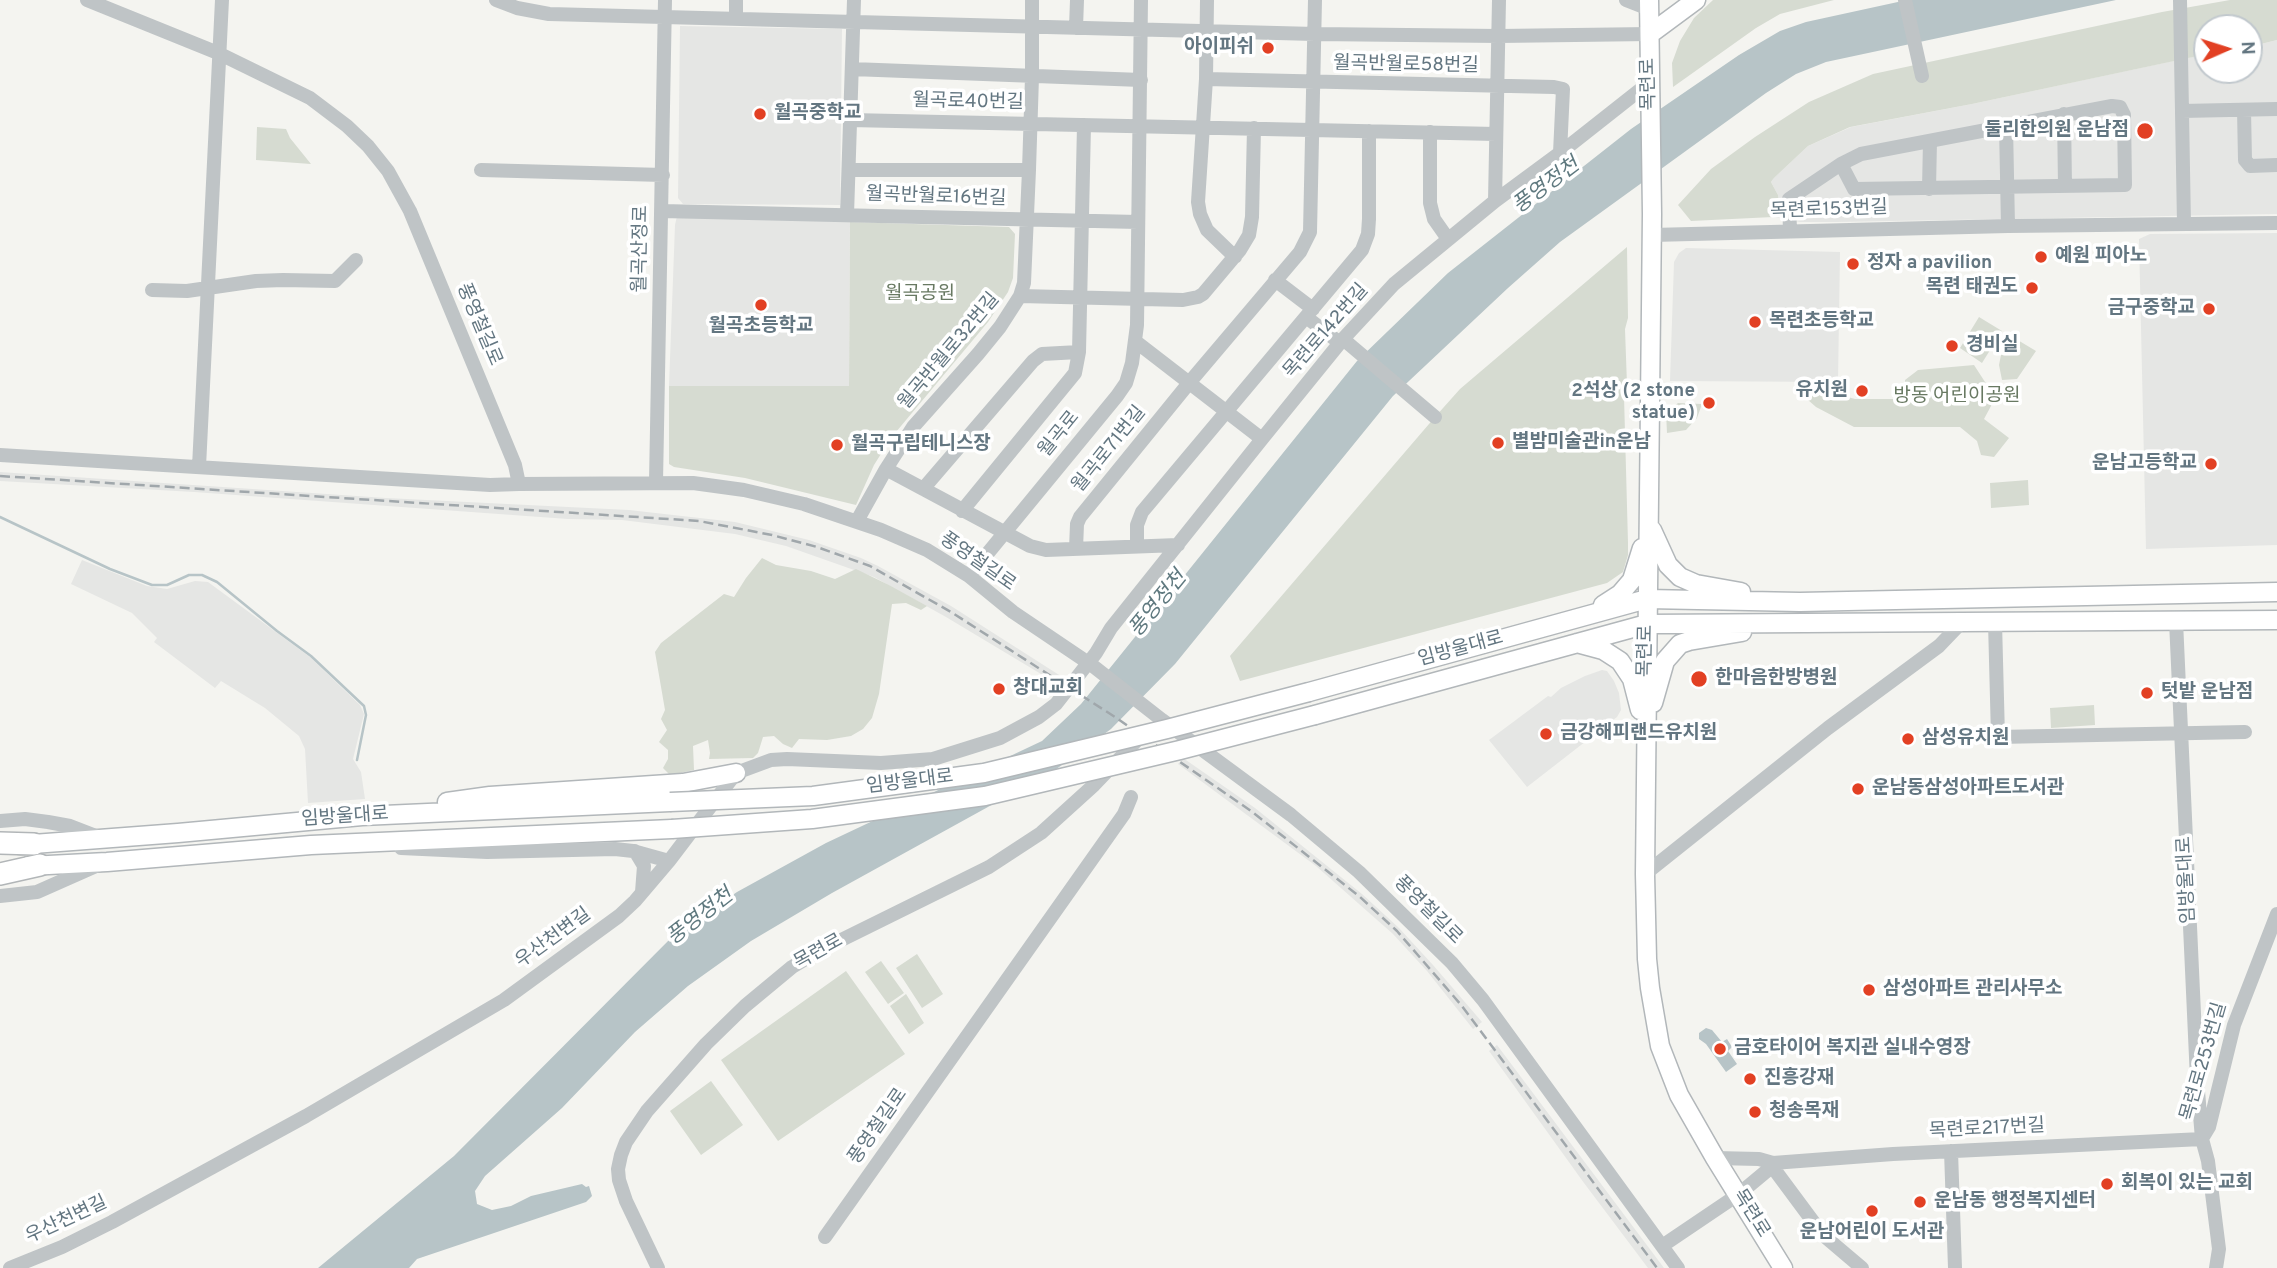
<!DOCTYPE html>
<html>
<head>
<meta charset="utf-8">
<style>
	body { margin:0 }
	#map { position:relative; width:2277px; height:1268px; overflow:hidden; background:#f4f4f0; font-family:Overpass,sans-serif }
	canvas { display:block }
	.north { position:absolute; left:2193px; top:14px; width:70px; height:70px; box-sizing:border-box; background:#fff; border:2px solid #c1c8cd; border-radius:50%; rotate:87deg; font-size:19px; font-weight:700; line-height:28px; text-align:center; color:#637681 }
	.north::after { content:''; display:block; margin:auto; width:24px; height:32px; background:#e24023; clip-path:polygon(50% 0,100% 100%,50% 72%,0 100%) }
</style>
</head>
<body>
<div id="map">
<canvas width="2277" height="1268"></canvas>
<div class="north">N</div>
</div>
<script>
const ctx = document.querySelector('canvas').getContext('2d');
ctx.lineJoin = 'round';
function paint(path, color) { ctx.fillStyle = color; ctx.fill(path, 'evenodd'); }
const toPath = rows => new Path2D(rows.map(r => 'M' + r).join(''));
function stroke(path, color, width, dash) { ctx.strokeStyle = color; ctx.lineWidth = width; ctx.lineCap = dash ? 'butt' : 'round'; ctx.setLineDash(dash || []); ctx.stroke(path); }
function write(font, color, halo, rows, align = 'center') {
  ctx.font = font + ' Overpass,"Noto Sans KR",sans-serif'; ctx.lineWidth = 7; ctx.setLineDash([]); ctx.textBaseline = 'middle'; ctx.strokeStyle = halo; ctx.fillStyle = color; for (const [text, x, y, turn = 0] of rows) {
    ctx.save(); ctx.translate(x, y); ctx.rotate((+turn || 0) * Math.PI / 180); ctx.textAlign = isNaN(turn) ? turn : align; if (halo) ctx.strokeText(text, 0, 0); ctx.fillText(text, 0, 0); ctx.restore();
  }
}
paint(toPath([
	[680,26,842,29,840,205,683,204,678,198],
	[2277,40,2277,214,1837,222,1800,222,1773,217,1778,215,1779,210,1778,195,1771,182,1774,178,1808,146,1851,127,1972,104,2201,55,2207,54,2207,70,2249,70,2249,47],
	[677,216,850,222,849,386,669,386,675,225],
	[2277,233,2277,545,2146,549,2139,239,2150,234],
	[1686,248,1840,252,1838,382,1670,381,1674,262,1679,253],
	[0,472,386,498,629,510,735,522,809,540,861,558,878,566,951,606,1067,680,1061,686,946,617,874,577,786,546,735,534,622,520,568,519,194,492,0,481],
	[82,560,147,586,167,589,195,581,208,582,310,657,360,705,364,714,353,759,361,772,365,799,308,803,305,749,299,736,265,708,221,681,215,688,154,642,157,638,132,613,71,584],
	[1602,670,1607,671,1614,681,1619,693,1621,710,1617,717,1527,787,1489,740,1548,696,1551,697,1561,688,1585,676],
	[1183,758,1255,808,1362,894,1399,928,1433,965,1482,1022,1473,1029,1427,971,1393,934,1316,866,1178,764],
	[1497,1045,1664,1268,1648,1268,1584,1183,1489,1051]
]), '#e5e6e4');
paint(toPath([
	[1713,0,1834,0,1780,14,1756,28,1673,87,1672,63,1680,41,1694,18],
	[2230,0,2277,0,2277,40,2249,47,2249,28,2207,28,2207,54,1972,104,1850,127,1808,146,1774,178,1771,182,1778,195,1779,210,1778,215,1773,217,1691,221,1678,205,1711,169,1755,137,1809,102,1873,74,2162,12],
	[257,127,286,129,290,138,311,164,256,160],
	[850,222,1009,227,1015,234,1013,278,1008,292,988,322,891,438,874,465,856,505,745,478,674,467,669,464,669,386,849,386],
	[1627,247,1628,318,1625,329,1627,385,1624,396,1628,543,1628,555,1623,572,1607,583,1240,681,1230,656,1435,417,1460,389],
	[1979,317,2002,331,1982,363,1960,348],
	[2016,339,2036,351,2017,379,2002,380,1999,365,2001,355,2007,344],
	[1974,365,1987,385,1994,391,1991,406,1984,419,2009,438,1994,457,1981,455,1977,441,1960,427,1854,427,1816,407,1808,400,1813,386,1837,387,1844,396,1855,399,1905,399,1905,380,1918,370],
	[1678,403,1702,404,1697,418,1686,430,1667,433,1666,412],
	[2028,480,2029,505,1991,508,1990,483],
	[762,558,776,565,811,571,835,579,856,569,889,585,927,606,921,610,906,603,892,604,879,694,872,718,863,729,851,736,827,740,799,739,792,748,783,744,774,736,763,737,758,753,753,758,709,759,710,753,708,740,693,746,694,770,670,775,663,768,668,759,668,750,659,742,667,730,661,719,665,710,655,652,661,643,724,594,734,597,746,578],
	[2094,705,2095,725,2051,728,2050,708],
	[917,954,943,994,922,1008,896,968],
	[881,961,904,993,888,1004,865,972],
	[846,971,905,1054,778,1141,721,1060],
	[906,994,924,1023,909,1034,890,1006],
	[711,1081,743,1125,701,1155,670,1111]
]), '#d6dbd1');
paint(toPath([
	[1907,0,2116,0,1826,62,1796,74,1766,93,1560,242,1508,288,1393,396,1175,664,1111,729,1055,770,832,893,751,941,688,986,635,1032,562,1108,485,1176,475,1191,477,1204,492,1210,511,1206,531,1196,582,1184,586,1187,589,1186,592,1196,586,1202,417,1259,409,1268,318,1268,454,1156,673,936,737,892,826,843,1042,741,1081,704,1357,361,1448,273,1631,129,1739,55,1780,31,1806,22],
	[1706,1028,1712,1030,1722,1042,1727,1039,1732,1047,1728,1051,1737,1064,1726,1072,1706,1044,1699,1039,1699,1033]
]), '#b7c4c7');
stroke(toPath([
	[0,517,110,569,152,585,167,585,189,575,202,575,217,582,277,631,311,656,364,706,366,715,357,760]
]), '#b7c4c7', 2.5);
const major = toPath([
	[1649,0,1652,214,1645,874,1647,959,1650,988,1660,1046,1679,1095,1715,1158,1783,1268],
	[1650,34,1696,0],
	[1652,530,1668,565,1680,577,1696,584,1741,592],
	[1603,605,1620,594,1632,580,1642,548],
	[1577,643,1603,650,1620,661,1632,679,1640,710],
	[1309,692,1647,599,1800,602,2277,592],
	[1653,703,1665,661,1680,644,1689,641,1742,632],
	[1315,715,1647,624,2277,620],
	[447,802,490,796,683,783,736,773],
	[20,845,178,833,362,816,670,802],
	[29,866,107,862,311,845,672,829]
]);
const highway = toPath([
	[0,843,34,844],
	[0,874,40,865]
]);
stroke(major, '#b2b7ba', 21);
stroke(highway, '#b2b6b8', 24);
stroke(toPath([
	[87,0,218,53,310,98,347,126,368,146,388,171,410,211,515,465,519,484,693,483,744,490,804,504,881,530,927,550,969,576,1013,612,1093,666,1162,720,1291,815,1359,872,1452,963,1483,1000,1678,1268],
	[496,0,517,8,549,14,1315,34,1499,36,1650,34],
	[1207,0,1206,79,1198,202,1200,214,1207,230,1235,257],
	[1626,0,1649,9],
	[1905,0,1922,76],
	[2180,0,2184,224],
	[736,18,736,0],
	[1076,28,1077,0],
	[852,69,1141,80],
	[1206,79,1554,87,1563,89,1560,153],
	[2244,110,2245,160,2250,166,2277,165],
	[2182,111,2277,109],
	[2064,114,2065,186],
	[850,120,1496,134],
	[2006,126,2008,226],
	[1430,132,1430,203,1434,219,1448,239],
	[481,170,663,175],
	[849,170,1029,170],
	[1929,189,1930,141],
	[1495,201,1499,0],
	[662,211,1138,222],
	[847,215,854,0],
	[1790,231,1789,199,1841,164,1861,154,2112,106,2120,107,2124,115,2125,185,1854,189,1841,164],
	[1652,235,2008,226,2277,223],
	[1275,280,1313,309],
	[152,290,187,291,256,281,283,280,335,281,356,260],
	[1020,296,1183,300,1198,297,1203,294,1240,250,1249,235,1252,217,1254,128],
	[1306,317,1340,343],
	[1343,339,1435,417],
	[1135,341,1262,439],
	[0,455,490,485,519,484],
	[199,467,222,0],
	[886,469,1030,546,1046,550,1178,545],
	[656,482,665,0],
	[923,489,1033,361,1042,354,1079,352],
	[962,511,1075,373,1079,352,1084,125],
	[857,521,886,469,913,427,978,354,1000,327,1020,296,1024,283,1029,170,1032,77,1032,0],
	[1137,546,1137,525,1142,512,1362,250,1368,234,1369,219,1369,131],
	[1076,549,1077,524,1080,517,1189,383,1300,252,1310,232,1315,0],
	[969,576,1117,396,1126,383,1132,363,1137,325,1141,0],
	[2176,621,2197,1079,2202,1139,2208,1161,2219,1249,2216,1268],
	[1995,622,1998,737,2245,732],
	[0,821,25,819,48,822,70,826,101,838],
	[401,848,487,852,615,849,633,851,669,861],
	[635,851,644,866,642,892],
	[1645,874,1828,728,1939,646,1962,622],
	[0,896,37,892,98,865],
	[2203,1137,2209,1127,2234,1025,2277,914],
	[1951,1151,1955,1268],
	[1715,1158,1759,1159,1773,1163,1893,1154,2202,1139],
	[1773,1163,1777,1173,1823,1235,1862,1268],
	[825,1237,1124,814,1131,797],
	[1662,1246,1739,1194,1769,1169,1773,1163],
	[10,1268,62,1247,112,1222,306,1116,504,1000,619,916,635,901,669,861,736,773,771,760,787,759,881,763,933,759,1000,738,1039,717,1056,704,1096,653,1111,628,1262,439,1343,339,1394,284,1495,201,1560,153,1650,82],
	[658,1268,626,1201,619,1180,618,1169,621,1155,626,1142,647,1111,706,1044,745,1006,792,967,819,951,989,867,1041,833,1094,785,1143,734]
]), '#bfc4c6', 14);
stroke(major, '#fff', 18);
stroke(highway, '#fff', 21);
stroke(toPath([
	[0,476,699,521,772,535,817,547,870,566,951,612,1115,717,1251,811,1360,897,1397,931,1462,1006,1657,1268]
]), '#a0a7ab', 2.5, [10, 5]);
const majorBridge = toPath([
	[670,802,813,796,984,773,1167,729,1309,692],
	[672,829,812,819,985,796,1180,750,1315,715]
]);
stroke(majorBridge, '#b2b7ba', 21, []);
stroke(majorBridge, '#fff', 18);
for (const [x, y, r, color] of [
	[1268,48,7,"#e24023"],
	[760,114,7,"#e24023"],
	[2145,131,9,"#e24023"],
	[2041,257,7,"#e24023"],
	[1853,264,7,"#e24023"],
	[2032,288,7,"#e24023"],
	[761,305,7,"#e24023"],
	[2209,309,7,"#e24023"],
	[1755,322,7,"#e24023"],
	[1952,346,7,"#e24023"],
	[1862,391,7,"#e24023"],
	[1709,403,7,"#e24023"],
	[1498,443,7,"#e24023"],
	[837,445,7,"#e24023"],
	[2211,464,7,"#e24023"],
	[1699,679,9,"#e24023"],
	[999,689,7,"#e24023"],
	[2147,693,7,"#e24023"],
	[1546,734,7,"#e24023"],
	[1908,739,7,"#e24023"],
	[1858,789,7,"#e24023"],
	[1869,990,7,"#e24023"],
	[1720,1049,7,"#e24023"],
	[1750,1079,7,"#e24023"],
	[1755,1112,7,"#e24023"],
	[2107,1184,7,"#e24023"],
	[1920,1202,7,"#e24023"],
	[1872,1211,7,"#e24023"]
]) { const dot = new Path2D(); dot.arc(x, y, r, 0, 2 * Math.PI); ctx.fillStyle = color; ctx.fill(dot); stroke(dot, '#fff', 2.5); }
write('bold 19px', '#637681', '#fff', [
	["아이피쉬",1254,48,"right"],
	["월곡중학교",774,114],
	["둘리한의원 운남점",2129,131,"right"],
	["예원 피아노",2055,257],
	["정자 a pavilion",1867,264],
	["목련 태권도",2018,288,"right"],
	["금구중학교",2195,309,"right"],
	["목련초등학교",1769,322],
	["월곡초등학교",761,327,"center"],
	["경비실",1966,346],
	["유치원",1848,391,"right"],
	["2석상 (2 stone",1695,392,"right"],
	["statue)",1695,414,"right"],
	["별밤미술관in운남",1512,443],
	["월곡구립테니스장",851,445],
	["운남고등학교",2197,464,"right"],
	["한마음한방병원",1715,679],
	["창대교회",1013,689],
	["텃밭 운남점",2161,693],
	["금강해피랜드유치원",1560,734],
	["삼성유치원",1922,739],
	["운남동삼성아파트도서관",1872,789],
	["삼성아파트 관리사무소",1883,990],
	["금호타이어 복지관 실내수영장",1734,1049],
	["진흥강재",1764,1079],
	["청송목재",1769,1112],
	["회복이 있는 교회",2121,1184],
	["운남동 행정복지센터",1934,1202],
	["운남어린이 도서관",1872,1233,"center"]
], 'left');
write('19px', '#637681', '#fff', [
	["월곡반월로58번길",1406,66,1],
	["목련로",1650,84,-91],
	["월곡로40번길",968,103,1],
	["월곡반월로16번길",936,198,2],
	["목련로153번길",1829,211,-2],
	["월곡산정로",642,249,-89],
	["풍영철길로",478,325,67],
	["목련로142번길",1327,332,-49],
	["월곡반월로32번길",950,352,-50],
	["월곡로",1060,435,-51],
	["월곡로71번길",1110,450,-51],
	["풍영철길로",977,563,35],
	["임방울대로",1461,650,-15],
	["목련로",1647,651,-89],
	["임방울대로",910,783,-7],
	["임방울대로",345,818,-4],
	["임방울대로",2188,880,-93],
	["풍영철길로",1427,911,45],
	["우산천변길",554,939,-36],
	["목련로",819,953,-29],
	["목련로253번길",2205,1062,-74],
	["풍영철길로",879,1127,-55],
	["목련로217번길",1987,1130,-3],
	["목련로",1750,1214,58],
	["우산천변길",67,1221,-25]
]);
write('19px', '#687962', '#fff', [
	["월곡공원",920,295],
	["방동 어린이공원",1957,397]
]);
write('italic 21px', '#5f797f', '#fff', [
	["풍영정천",1547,187,-37],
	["풍영정천",1159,605,-51],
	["풍영정천",701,918,-38]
]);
</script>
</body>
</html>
